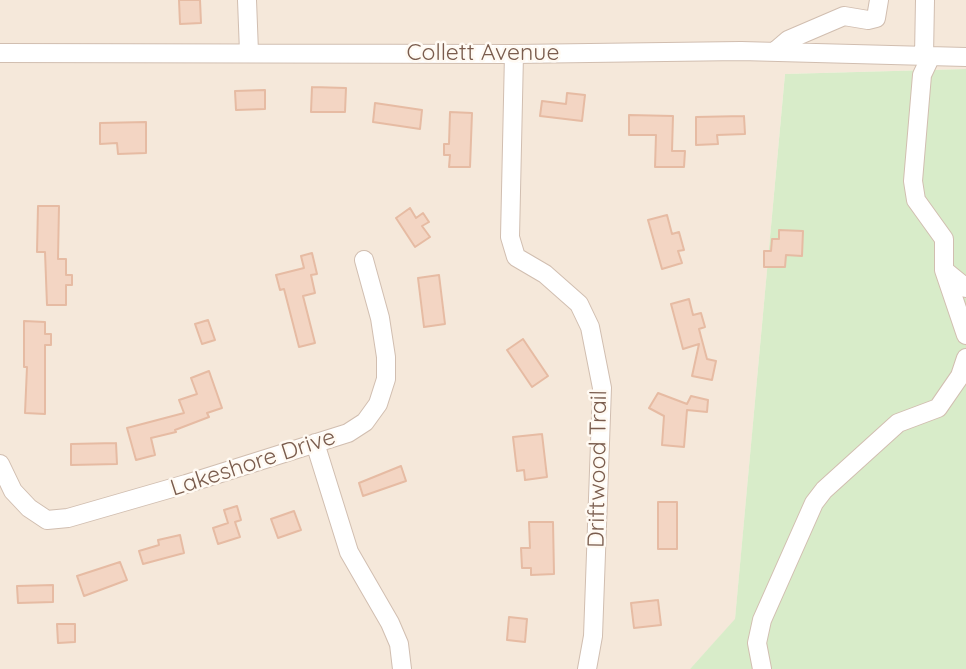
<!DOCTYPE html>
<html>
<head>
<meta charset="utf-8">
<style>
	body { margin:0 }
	canvas { display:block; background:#fdf6ec }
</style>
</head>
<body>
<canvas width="966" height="669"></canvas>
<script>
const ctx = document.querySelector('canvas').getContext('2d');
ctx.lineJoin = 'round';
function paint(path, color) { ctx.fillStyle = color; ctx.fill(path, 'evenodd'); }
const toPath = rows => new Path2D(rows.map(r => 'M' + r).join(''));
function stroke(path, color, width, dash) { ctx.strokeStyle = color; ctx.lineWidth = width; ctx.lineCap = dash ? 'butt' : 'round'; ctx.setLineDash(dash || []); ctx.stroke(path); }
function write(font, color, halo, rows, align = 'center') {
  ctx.font = font + ' Quicksand,sans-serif'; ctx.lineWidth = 5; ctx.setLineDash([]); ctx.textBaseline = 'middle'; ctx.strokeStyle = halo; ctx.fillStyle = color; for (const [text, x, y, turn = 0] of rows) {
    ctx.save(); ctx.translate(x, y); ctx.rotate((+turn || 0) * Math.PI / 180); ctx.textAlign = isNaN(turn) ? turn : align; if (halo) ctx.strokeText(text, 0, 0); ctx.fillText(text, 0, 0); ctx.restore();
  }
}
paint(toPath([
	[0,0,966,0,966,69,785,74,735,620,690,669,0,669]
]), '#f5e8da');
paint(toPath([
	[966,69,966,669,690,669,735,619,785,74]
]), '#d8ecc9');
const building = toPath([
	[179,0,200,0,201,23,180,24,179,0],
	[312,87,346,88,345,112,311,112,312,87],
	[265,90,265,109,236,110,235,91,265,90],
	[567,93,585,95,582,121,540,116,542,101,566,104,567,93],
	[375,103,422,110,420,129,373,122,375,103],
	[450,112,472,113,470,167,449,167,450,155,444,155,444,144,449,144,450,112],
	[629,115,673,116,672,151,685,151,684,167,655,167,656,135,629,135,629,115],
	[744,116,745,134,717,135,718,144,696,145,696,117,744,116],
	[146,122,146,153,118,154,117,143,100,144,100,123,146,122],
	[38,206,59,206,58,259,66,259,66,275,72,275,72,285,66,285,66,305,47,305,45,252,37,252,38,206],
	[410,208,416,218,423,213,429,222,422,226,430,237,415,247,396,218,410,208],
	[667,215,672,234,679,232,684,250,678,251,682,263,662,269,648,220,667,215],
	[779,230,803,231,802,256,786,255,785,267,764,267,764,251,771,251,772,239,779,239,779,230],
	[312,253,317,274,311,275,315,293,303,296,315,343,299,347,284,289,280,290,276,275,304,268,301,256,312,253],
	[439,275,445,324,424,327,418,278,439,275],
	[689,299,693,315,701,313,705,327,699,329,707,359,716,361,712,380,692,376,699,344,683,349,671,304,689,299],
	[208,320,215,340,202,344,195,324,208,320],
	[24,321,45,322,45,334,51,334,51,345,45,345,45,414,25,413,27,367,24,367,24,321],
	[523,339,548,376,532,387,507,350,523,339],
	[209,371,222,408,207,413,209,417,175,430,176,432,151,438,155,455,136,460,127,428,184,413,179,400,197,394,191,378,209,371],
	[658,393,687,404,691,396,708,400,707,412,687,410,684,447,662,445,664,416,649,408,658,393],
	[542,434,547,477,525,480,524,470,517,471,513,437,542,434],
	[116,443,117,464,71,465,71,444,116,443],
	[401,466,406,481,363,496,359,483,401,466],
	[658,502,677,502,677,549,658,549,658,502],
	[237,506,241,520,235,522,240,537,218,544,213,528,228,523,224,510,237,506],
	[294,511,301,530,278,538,271,519,294,511],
	[529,522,553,522,554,574,531,575,531,568,522,568,521,548,530,548,529,522],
	[180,535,184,553,143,564,139,551,159,545,158,540,180,535],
	[120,562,127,580,84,596,77,576,120,562],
	[53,585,53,602,18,603,17,586,53,585],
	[658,600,661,625,634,628,631,603,658,600],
	[509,617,527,619,525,642,507,640,509,617],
	[57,624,75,624,75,642,58,643,57,624]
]);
paint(building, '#f3d5c3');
stroke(building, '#e6bba3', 2);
const minor = toPath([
	[247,0,249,52],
	[774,52,788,40,844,16,868,20,876,18,879,0],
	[0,53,514,54,741,51,966,57],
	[514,54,510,237,516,257,545,274,579,304,590,327,602,388,593,636,587,669],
	[924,56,925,0],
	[931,56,922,75,913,181,916,200,944,239,944,270,966,335],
	[944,270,966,288],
	[315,443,349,552,390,623,399,644,402,669],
	[0,464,13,491,29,508,47,520,68,518,186,484,348,433,365,422,378,404,386,379,386,357,380,318,364,260],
	[762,669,757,643,762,620,814,503,824,490,898,423,938,408,960,376,966,358]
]);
stroke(minor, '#d1beb0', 20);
stroke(minor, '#fff', 18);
write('23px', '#7a5c4d', '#fffaf3', [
	["Collett Avenue",483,53],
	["Lakeshore Drive",253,463,-18],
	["Driftwood Trail",598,469,-89]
]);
</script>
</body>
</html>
